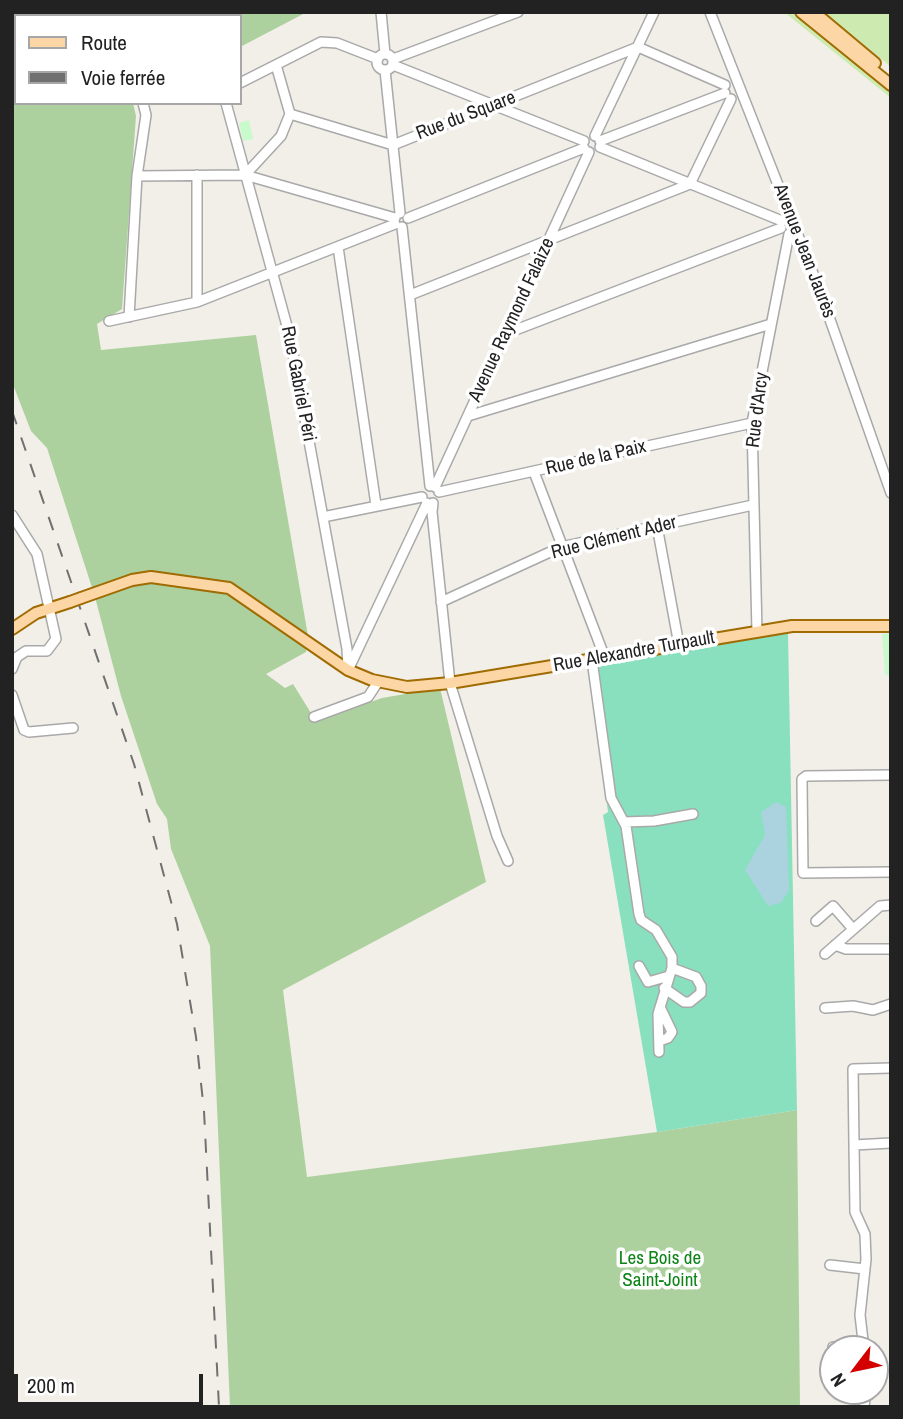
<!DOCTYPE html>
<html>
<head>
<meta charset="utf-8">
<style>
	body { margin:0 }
	#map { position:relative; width:903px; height:1419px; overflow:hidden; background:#f2efe9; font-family:"Archivo Narrow",sans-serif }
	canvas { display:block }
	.frame { position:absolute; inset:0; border:14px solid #222; pointer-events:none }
	.legend { position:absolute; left:14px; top:14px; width:228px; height:91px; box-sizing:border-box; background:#fff; border:2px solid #a7a7a7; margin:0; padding:9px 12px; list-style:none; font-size:21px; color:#222 }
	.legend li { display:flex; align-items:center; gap:14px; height:35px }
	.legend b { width:35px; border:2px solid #a7a7a7 }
	.north { position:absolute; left:819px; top:1335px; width:70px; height:70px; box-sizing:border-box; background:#fff; border:2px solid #a7a7a7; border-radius:50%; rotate:238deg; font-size:19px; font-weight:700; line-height:28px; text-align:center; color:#222 }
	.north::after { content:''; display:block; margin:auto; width:24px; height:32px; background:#d40000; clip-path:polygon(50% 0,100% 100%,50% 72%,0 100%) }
	.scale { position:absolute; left:14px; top:1374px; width:189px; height:32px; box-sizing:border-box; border:4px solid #222; border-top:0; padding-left:9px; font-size:21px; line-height:24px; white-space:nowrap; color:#222; -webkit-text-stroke:5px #fff; paint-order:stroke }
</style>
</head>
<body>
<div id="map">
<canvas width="903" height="1419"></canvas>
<div class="frame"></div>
<ul class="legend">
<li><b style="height:9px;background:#fcd6a4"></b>Route</li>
<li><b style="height:9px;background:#707070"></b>Voie ferrée</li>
</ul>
<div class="north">N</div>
<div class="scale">200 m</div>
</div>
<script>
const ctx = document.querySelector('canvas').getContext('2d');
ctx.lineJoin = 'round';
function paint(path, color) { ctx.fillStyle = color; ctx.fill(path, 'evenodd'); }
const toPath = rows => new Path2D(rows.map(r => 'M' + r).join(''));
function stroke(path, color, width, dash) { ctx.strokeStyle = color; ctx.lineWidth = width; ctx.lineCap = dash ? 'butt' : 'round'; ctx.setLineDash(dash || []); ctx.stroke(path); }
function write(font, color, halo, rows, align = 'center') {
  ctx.font = font + ' "Archivo Narrow",sans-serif'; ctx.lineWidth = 7; ctx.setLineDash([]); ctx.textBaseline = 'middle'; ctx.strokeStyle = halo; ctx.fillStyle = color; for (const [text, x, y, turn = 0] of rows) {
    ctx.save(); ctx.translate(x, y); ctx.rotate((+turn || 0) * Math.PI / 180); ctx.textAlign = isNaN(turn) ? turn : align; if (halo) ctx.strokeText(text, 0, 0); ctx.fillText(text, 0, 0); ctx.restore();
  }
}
paint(toPath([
	[784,12,790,12,891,92,891,98],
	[824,12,891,12,891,67]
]), '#cdebb0');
paint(toPath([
	[12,12,112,12,113,16,16,16,16,103,133,103,136,116,122,309,97,324,101,350,256,335,308,636,306,652,266,674,285,688,293,684,316,721,382,698,440,688,486,882,283,990,307,1177,657,1132,797,1110,800,1407,230,1407,210,946,171,849,167,819,157,804,121,696,95,597,47,448,31,431,12,382],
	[232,12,307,12,242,46,240,16,233,16]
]), '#add19e');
paint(toPath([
	[249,120,253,139,243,141,239,123],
	[891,633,891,675,885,675,882,634]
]), '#c8facc');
paint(toPath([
	[788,633,797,1110,657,1132,603,815,608,812,606,796,613,795,596,665]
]), '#88e0be');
paint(toPath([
	[776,802,786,807,789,890,781,903,768,906,745,870,765,835,761,812]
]), '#aad3df');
const minor = toPath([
	[117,12,118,16],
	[200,12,201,16],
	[381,12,385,54],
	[710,12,821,294,891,493],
	'377 62a8 8 0 1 1 16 0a8 8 0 1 1-16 0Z',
	[393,59,518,12],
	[393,65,584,141],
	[385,70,400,213],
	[240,83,321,42,337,43,378,59],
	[226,103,290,337,347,649,348,670],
	[290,114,393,145,638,47,725,85],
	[595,136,654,12],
	[600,141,725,93],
	[600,147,782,221],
	[197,175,197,302],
	[245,175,281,136,290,114,276,65],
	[137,176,245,175,395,218],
	[408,218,584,148],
	[402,227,430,486],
	[338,247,376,505],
	[410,295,690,184,731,99],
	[129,317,137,176,146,115,143,103],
	[109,321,197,302,395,224],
	[505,334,781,228],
	[468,416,771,324],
	[534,472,605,658],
	[435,487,589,152],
	[439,492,752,423],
	[433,503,432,512,450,683,497,836,508,861],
	[12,515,37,554,56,639,47,651,26,651,17,657,12,669],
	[323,517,422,497],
	[657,526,679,645],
	[441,602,561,547,753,505],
	[757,632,752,423,789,234],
	[592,660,611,798,626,826,639,914,641,920,656,930,672,957,672,968,658,1014,659,1052],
	[349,668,427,503],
	[12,695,24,730,29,732,73,728],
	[314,717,368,697,378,682],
	[891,775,806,776,802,779,803,873,891,872],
	[624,822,654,821,693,814],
	[816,921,833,906,853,929],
	[835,945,846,949,891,949],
	[825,954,880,906,891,905],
	[639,966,648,982,669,976],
	[664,988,684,1002,690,1002,701,993,701,986,696,977,672,968],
	[825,1008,853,1006,873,1010,891,1004],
	[659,1041,668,1038,672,1032,660,1007],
	[891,1068,853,1069,854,1145,891,1143],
	[854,1145,855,1212,865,1234,866,1259,860,1315,864,1349],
	[830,1265,865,1269],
	[833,1347,863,1347],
	[864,1407,866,1391]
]);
const major = toPath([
	[801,12,891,85],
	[814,12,875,63],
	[81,598,132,580,151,577,229,588,348,670,372,680,407,687,450,683,792,626,891,626],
	[12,629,36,613,70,602]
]);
stroke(minor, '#a9a9a9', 12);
stroke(major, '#a06b00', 14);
stroke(minor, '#fff', 9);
stroke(major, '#fcd6a4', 10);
stroke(toPath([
	[12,411,134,764,177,924,196,1037,204,1111,219,1407]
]), '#707070', 2, [14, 14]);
const majorBridge = toPath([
	[70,602,81,598]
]);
stroke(majorBridge, '#a06b00', 14, []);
stroke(majorBridge, '#fcd6a4', 10);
write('19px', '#222', '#fff', [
	["Rue du Square",466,116,-21],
	["Avenue Jean Jaurès",804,251,69],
	["Avenue Raymond Falaize",512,320,-65],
	["Rue Gabriel Péri",298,384,79],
	["Rue d'Arcy",758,410,-83],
	["Rue de la Paix",596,458,-13],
	["Rue Clément Ader",614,538,-14],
	["Rue Alexandre Turpault",634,652,-10]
]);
write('19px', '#0c8416', '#fff', [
	["Les Bois de",660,1259],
	["Saint-Joint",660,1281]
]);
</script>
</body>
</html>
